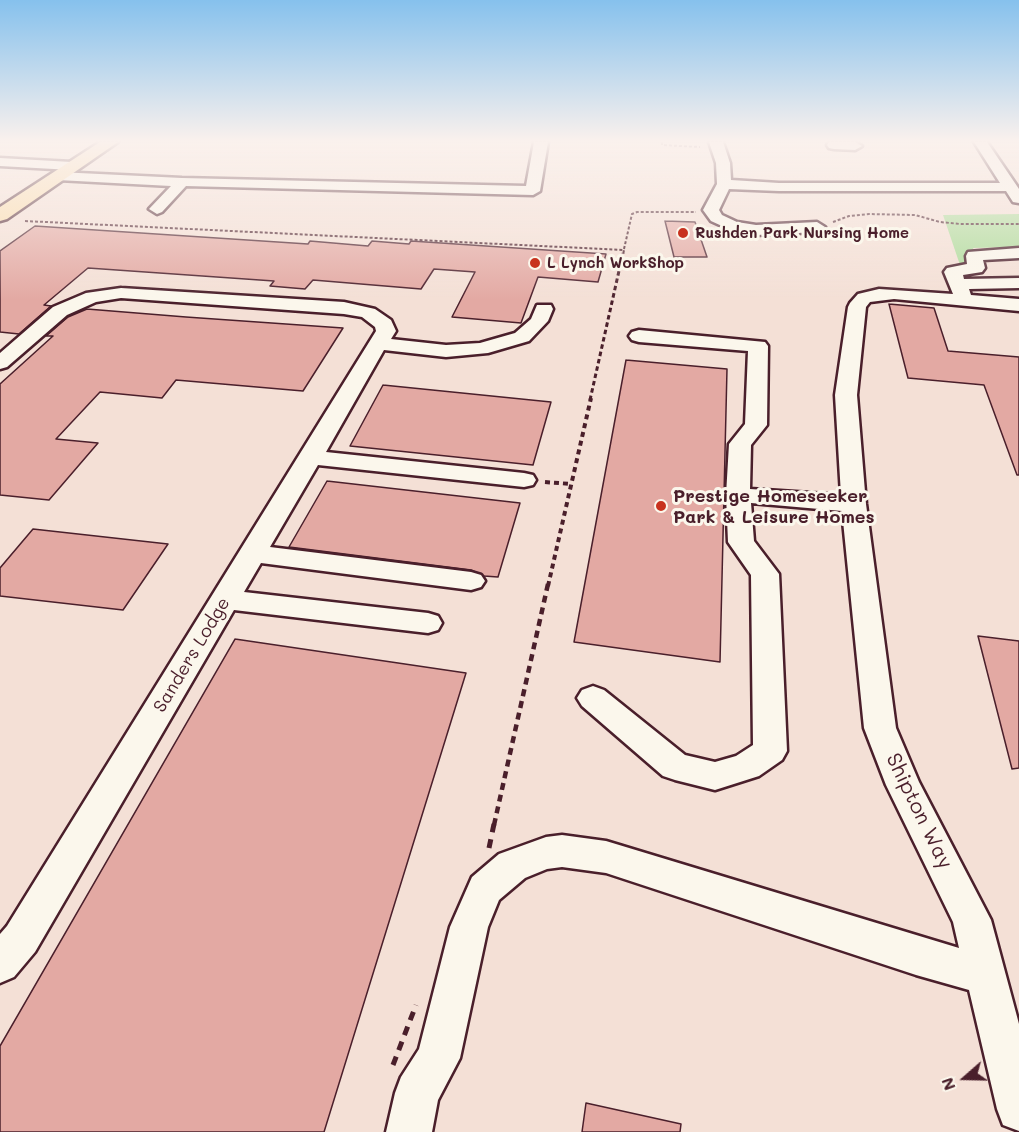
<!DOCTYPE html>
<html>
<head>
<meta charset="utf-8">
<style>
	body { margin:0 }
	#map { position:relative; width:1019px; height:1132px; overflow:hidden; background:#f4e0d6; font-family:Mali,sans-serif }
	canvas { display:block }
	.north { position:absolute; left:935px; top:1048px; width:60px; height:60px; -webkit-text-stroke:4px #fbf7ec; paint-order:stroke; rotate:250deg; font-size:16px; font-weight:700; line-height:24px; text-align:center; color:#4a1f2b }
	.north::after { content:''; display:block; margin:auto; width:21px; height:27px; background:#4a1f2b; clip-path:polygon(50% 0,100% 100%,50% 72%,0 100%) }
</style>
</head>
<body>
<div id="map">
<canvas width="1019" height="1132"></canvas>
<div class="north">N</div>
</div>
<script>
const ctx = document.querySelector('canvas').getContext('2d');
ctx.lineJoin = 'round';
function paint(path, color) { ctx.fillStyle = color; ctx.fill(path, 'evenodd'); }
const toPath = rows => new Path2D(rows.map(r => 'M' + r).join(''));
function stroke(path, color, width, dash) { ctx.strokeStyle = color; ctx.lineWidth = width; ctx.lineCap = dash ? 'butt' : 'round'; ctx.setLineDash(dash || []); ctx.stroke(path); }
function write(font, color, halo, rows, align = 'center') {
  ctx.font = font + ' Mali,sans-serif'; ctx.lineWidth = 6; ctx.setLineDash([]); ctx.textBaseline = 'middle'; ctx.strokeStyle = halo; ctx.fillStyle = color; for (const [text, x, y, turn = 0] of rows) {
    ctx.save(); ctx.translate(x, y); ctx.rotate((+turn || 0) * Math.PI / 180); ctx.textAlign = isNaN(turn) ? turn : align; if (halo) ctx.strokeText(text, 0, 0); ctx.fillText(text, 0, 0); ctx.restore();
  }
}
paint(toPath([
	[1019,214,1019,247,973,248,979,263,973,266,960,265,943,215]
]), '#aedc9b');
const building = toPath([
	[665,221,695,222,707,257,674,257,665,221],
	[35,226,308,244,310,241,368,246,372,241,409,244,411,241,606,254,598,282,538,277,521,323,452,317,475,272,434,269,421,289,313,280,305,289,270,286,274,281,88,268,44,305,51,306,19,334,0,332,0,251,35,226],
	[889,304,934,308,948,351,1019,357,1019,475,1017,475,984,385,908,378,889,304],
	[87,309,186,317,343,328,303,391,176,380,162,398,100,392,56,439,98,443,49,500,0,495,0,384,53,336,46,336,68,317,87,309],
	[626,360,727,369,720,662,574,642,626,360],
	[383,385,551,402,533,465,350,446,383,385],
	[327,481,520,503,498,577,484,576,471,570,289,547,327,481],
	[33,529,168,544,123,610,0,596,0,568,33,529],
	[978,636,1019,641,1019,768,1012,769,978,636],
	[235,639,466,673,324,1132,0,1132,0,1046,235,639],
	[586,1103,681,1124,680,1132,582,1132,586,1103]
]);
paint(building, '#e3a9a3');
stroke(building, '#4a1f2b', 1.5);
const minor = toPath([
	[534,142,548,142,540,191,533,195,186,186,162,212,157,214,149,209,171,186,58,180,51,176,58,172,182,178,526,186,534,142],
	[709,142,723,142,730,163,731,180,779,183,1000,183,974,142,987,142,1019,189,1019,203,1013,202,1006,191,779,191,729,189,719,210,722,215,737,222,756,225,817,222,825,227,817,232,756,235,733,231,711,221,703,210,717,184,716,163,709,142],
	[829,142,855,142,862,146,855,150,834,149,829,148,827,145,829,142],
	[0,158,72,162,79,166,72,170,0,166,0,158],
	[1019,248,1019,258,983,260,985,268,982,272,963,275,964,279,1019,278,1019,288,969,289,971,295,1019,299,1019,311,894,299,870,302,866,307,857,395,866,504,896,728,919,782,991,920,1019,1024,1019,1131,1003,1125,997,1109,969,990,916,975,606,873,562,867,547,869,525,878,499,900,488,927,460,1058,438,1100,432,1132,386,1132,395,1093,401,1077,419,1049,450,927,472,877,499,854,546,837,562,835,606,841,959,948,953,922,886,785,864,728,842,511,751,503,754,541,779,574,787,751,782,760,759,776,715,790,675,780,663,776,582,706,577,698,582,690,593,686,604,690,685,755,715,762,736,756,753,745,751,575,728,542,726,495,729,444,745,424,748,351,639,342,632,340,629,336,632,332,639,330,765,342,768,346,767,425,751,445,750,489,841,495,835,395,848,307,850,303,858,294,879,289,953,294,944,272,947,268,967,264,966,256,968,252,1019,248],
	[121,288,344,302,375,309,391,320,396,331,391,339,446,345,480,343,515,333,531,319,537,305,551,305,553,309,548,321,529,341,488,353,446,357,384,350,326,452,524,473,533,475,536,480,533,485,524,487,318,465,270,547,471,572,481,575,485,581,481,587,471,590,261,563,244,592,428,613,438,616,442,623,438,630,428,633,234,610,35,952,14,977,0,983,0,934,7,926,376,331,375,327,362,317,344,314,121,298,96,302,67,315,7,367,0,369,0,353,53,307,86,293,121,288]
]);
const major = toPath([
	[100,142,118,142,7,219,0,221,0,207,100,142]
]);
stroke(minor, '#4a1f2b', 5);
stroke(major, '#4a1f2b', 5);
stroke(toPath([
	[662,142,662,145,700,147],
	[25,221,624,250,623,255],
	[833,222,849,216,869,214,915,215,940,222,960,224,1019,224],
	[624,249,632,214,637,212,696,212]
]), '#4a1f2b', 2, [3, 2]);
stroke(toPath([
	[590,400,623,253]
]), '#4a1f2b', 3, [4.5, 3]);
stroke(toPath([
	[545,482,571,484],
	[548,586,591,398]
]), '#4a1f2b', 4, [5, 4]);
stroke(toPath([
	[494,825,548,584]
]), '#4a1f2b', 4.5, [7, 5]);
stroke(toPath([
	[489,848,494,824],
	[393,1065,416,1005]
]), '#4a1f2b', 5, [9, 7]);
paint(minor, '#fbf7ec');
paint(major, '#fbddab');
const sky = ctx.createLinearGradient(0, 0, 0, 300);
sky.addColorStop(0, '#86c1ed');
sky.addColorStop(0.47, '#faf1ed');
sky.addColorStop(1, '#faf1ed00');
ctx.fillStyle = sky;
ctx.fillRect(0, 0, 1019, 300);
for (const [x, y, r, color] of [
	[683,233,6,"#c8321e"],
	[535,263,6,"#c8321e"],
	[661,506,6,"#c8321e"]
]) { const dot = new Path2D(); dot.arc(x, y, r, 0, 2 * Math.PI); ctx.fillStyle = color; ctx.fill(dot); stroke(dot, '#fbf7ec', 2); }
write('bold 15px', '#4a1f2b', '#fbf7ec', [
	["Rushden Park Nursing Home",695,233],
	["L Lynch WorkShop",547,263]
], 'left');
write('bold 18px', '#4a1f2b', '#fbf7ec', [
	["Prestige Homeseeker",673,496],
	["Park & Leisure Homes",673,517]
], 'left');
write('18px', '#4a1f2b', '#fbf7ec', [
	["Sanders Lodge",192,655,-59]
]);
write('21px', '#4a1f2b', '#fbf7ec', [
	["Shipton Way",919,811,64]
]);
</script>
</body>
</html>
